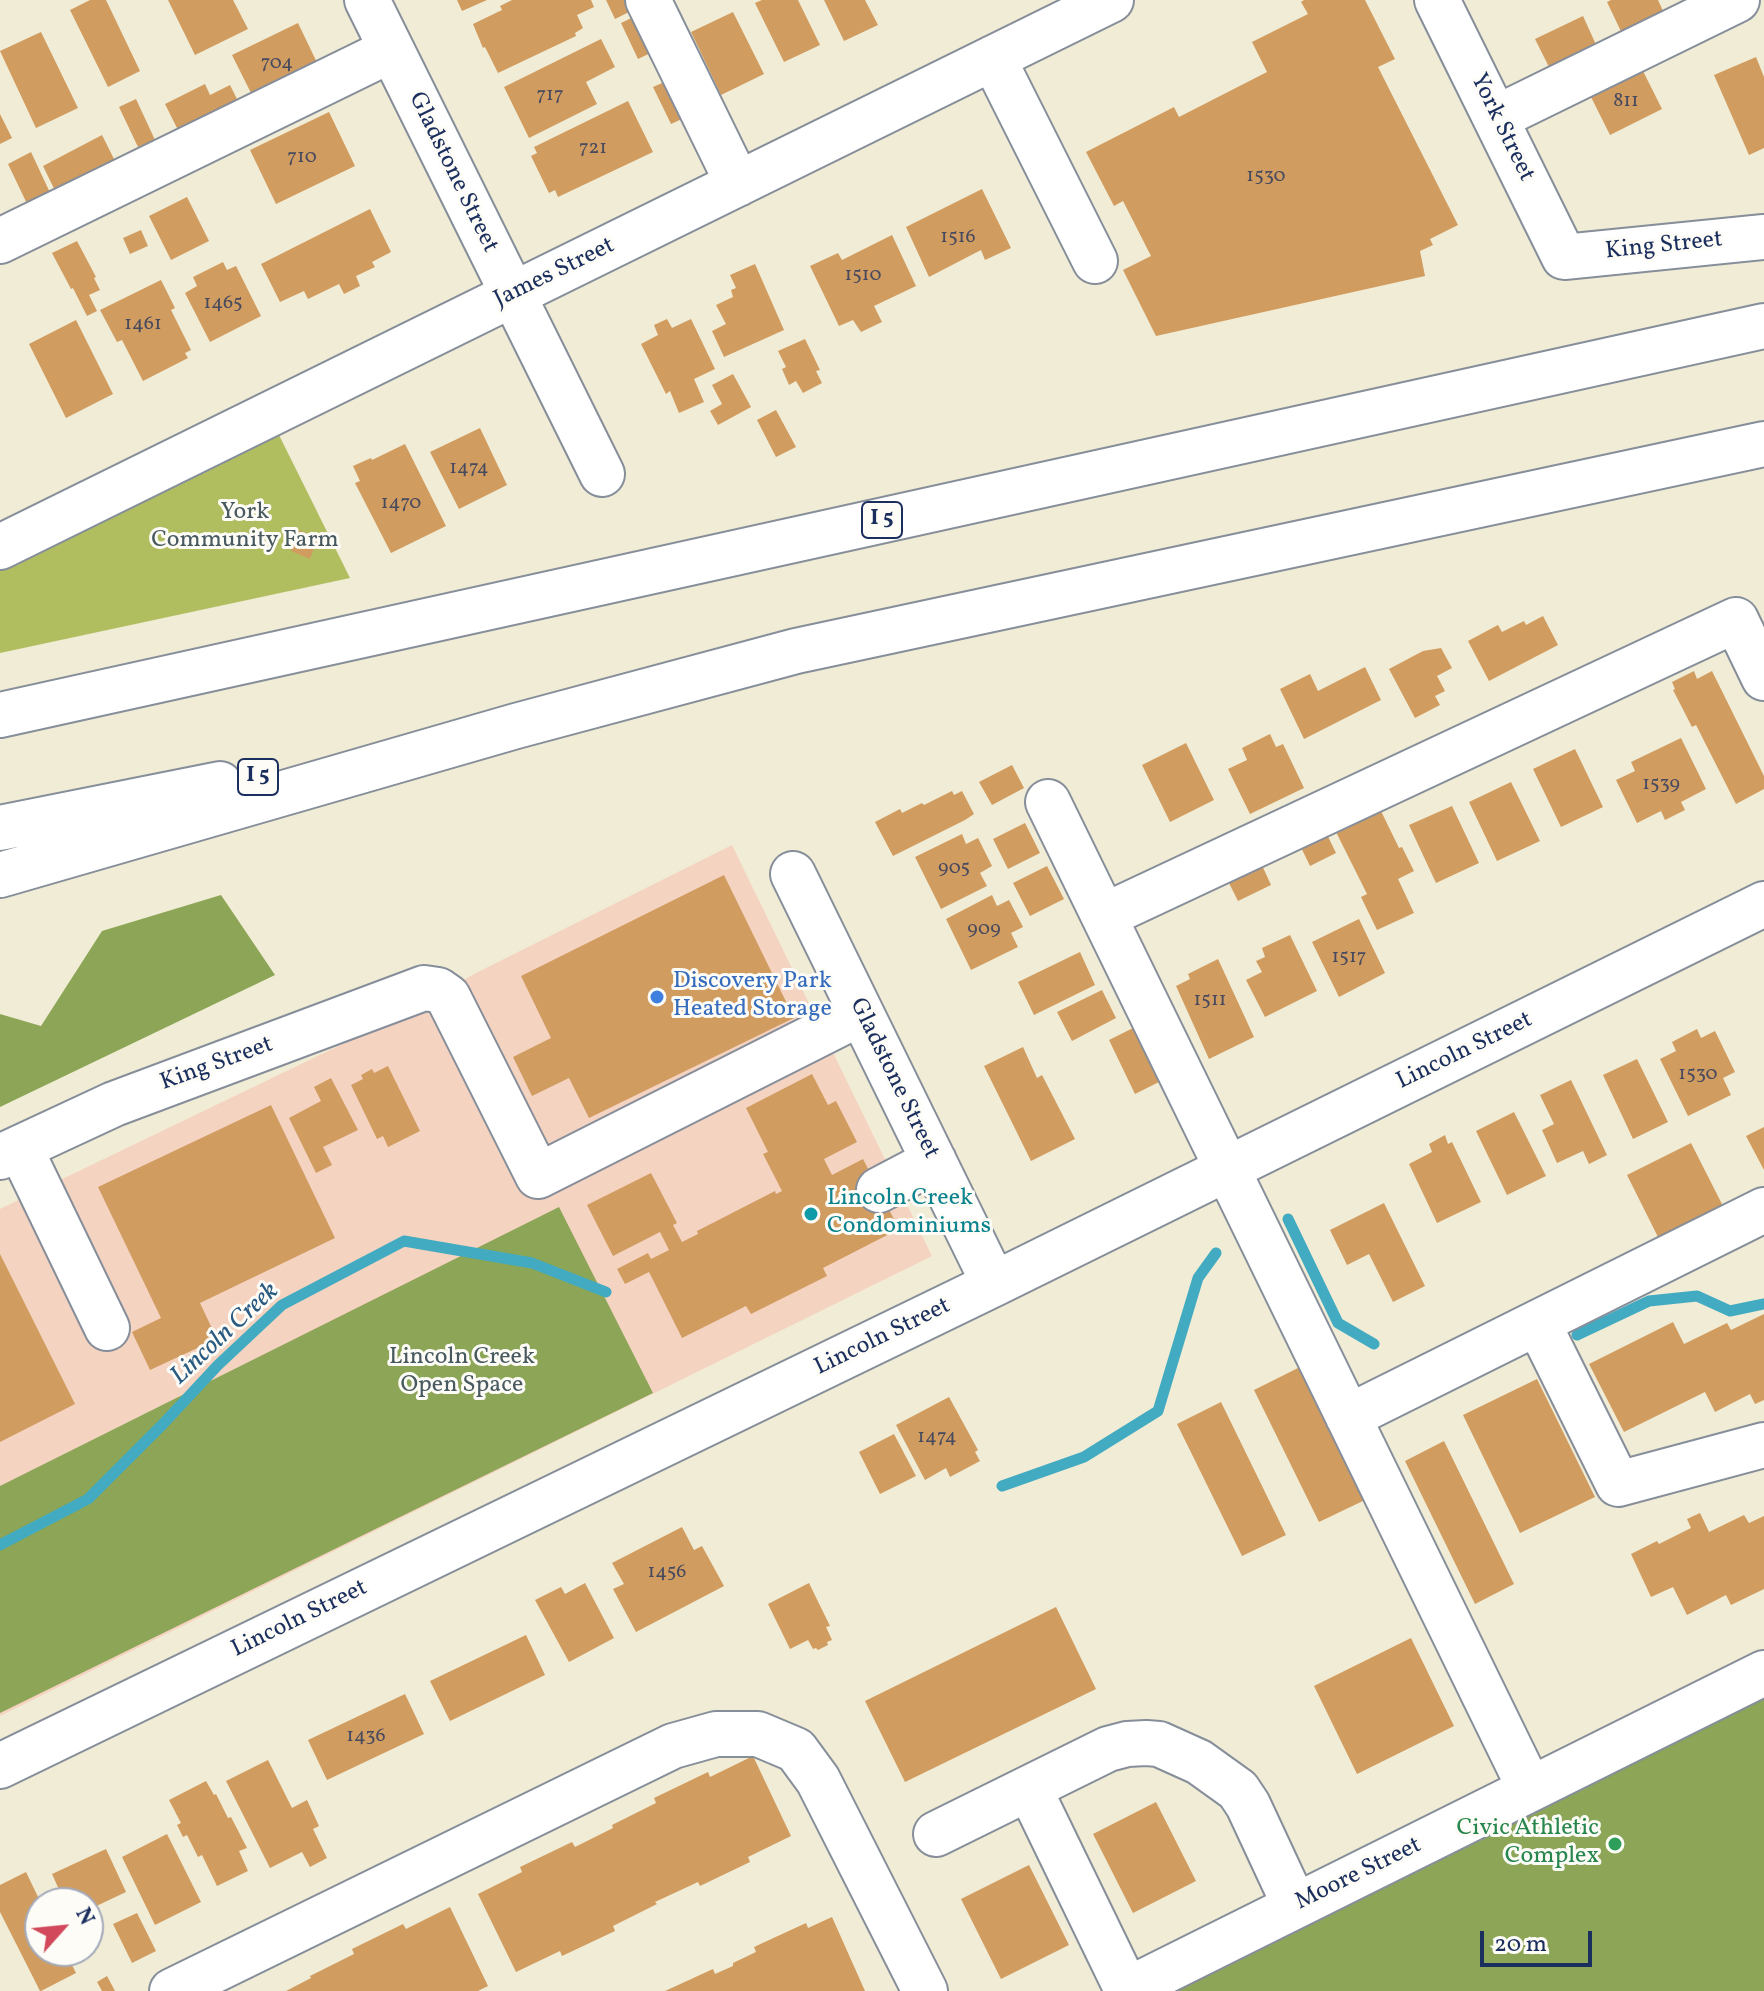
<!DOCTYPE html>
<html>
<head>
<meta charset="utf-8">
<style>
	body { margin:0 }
	#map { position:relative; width:1764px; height:1991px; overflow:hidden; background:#f1ecd5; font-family:Vollkorn,serif }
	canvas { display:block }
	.north { position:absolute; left:24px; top:1887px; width:80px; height:80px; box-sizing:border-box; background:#fdfcf7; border:2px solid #a3aaba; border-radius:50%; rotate:63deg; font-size:22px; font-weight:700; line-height:32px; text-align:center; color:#1b2f5e }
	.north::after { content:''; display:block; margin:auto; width:28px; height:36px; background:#d1495b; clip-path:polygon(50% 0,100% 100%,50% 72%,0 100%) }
	.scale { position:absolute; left:1480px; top:1931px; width:112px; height:36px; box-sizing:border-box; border:4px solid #1b2f5e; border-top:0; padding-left:10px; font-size:24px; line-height:28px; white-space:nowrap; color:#1b2f5e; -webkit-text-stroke:6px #fdfcf7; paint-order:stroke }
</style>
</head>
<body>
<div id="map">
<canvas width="1764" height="1991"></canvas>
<div class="north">N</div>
<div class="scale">20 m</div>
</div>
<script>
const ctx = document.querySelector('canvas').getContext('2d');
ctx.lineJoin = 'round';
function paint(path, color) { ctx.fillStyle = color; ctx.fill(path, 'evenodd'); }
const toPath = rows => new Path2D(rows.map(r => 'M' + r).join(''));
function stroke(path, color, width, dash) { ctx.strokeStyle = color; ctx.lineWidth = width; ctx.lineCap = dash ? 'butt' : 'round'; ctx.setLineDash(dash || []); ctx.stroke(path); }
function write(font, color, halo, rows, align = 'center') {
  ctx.font = font + ' Vollkorn,serif'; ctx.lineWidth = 6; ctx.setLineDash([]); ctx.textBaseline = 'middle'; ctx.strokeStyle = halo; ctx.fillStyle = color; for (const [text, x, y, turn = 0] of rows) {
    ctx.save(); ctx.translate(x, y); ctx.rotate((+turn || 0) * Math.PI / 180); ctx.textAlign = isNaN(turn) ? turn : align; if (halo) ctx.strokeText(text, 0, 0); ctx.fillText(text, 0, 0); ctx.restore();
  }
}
paint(toPath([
	[732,845,932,1256,0,1716,0,1209,380,1026,476,973]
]), '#f5d3c1');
paint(toPath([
	[278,433,350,578,0,653,0,569]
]), '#b1be60');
paint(toPath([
	[221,895,275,975,0,1107,0,1014,41,1026,102,931],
	[559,1207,653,1393,0,1713,0,1486],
	[1764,1698,1764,1991,1170,1991]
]), '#8ca556');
stroke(toPath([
	[1288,1219,1338,1323,1374,1344],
	[1577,1335,1649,1301,1697,1296,1730,1311,1764,1304],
	[1002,1486,1084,1457,1158,1411,1198,1278,1216,1253],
	[0,1545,88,1499,163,1424,218,1365,282,1305,404,1241,532,1263,606,1292]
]), '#42abc1', 11);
paint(toPath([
	[90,0,106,0,140,71,108,87,70,10],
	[168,0,233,0,248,29,195,55],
	[457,0,487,0,462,11],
	[512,0,591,0,594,7,577,15,583,28,575,33,576,36,498,73,485,47,483,48,473,24,502,10,500,6],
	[606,0,638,0,641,6,615,19],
	[762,0,798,0,820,45,784,62,755,3],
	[824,0,865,0,878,25,844,41],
	[1304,0,1365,0,1395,59,1378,67,1458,225,1430,239,1433,245,1420,251,1425,276,1156,336,1123,270,1151,256,1123,201,1114,206,1086,152,1174,107,1179,117,1267,72,1252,42,1308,14,1301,2],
	[1611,0,1658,0,1668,22,1626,42,1607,2],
	[646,11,663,47,638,59,621,23],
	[733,12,764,74,721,95,691,32],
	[1583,16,1598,49,1551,71,1535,39],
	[298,23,322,73,257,105,232,55],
	[41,32,78,108,36,128,0,51],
	[601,39,615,67,586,82,597,104,529,138,504,87],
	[1756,57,1764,77,1764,148,1749,155,1714,75],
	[1642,69,1662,109,1610,135,1590,95],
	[678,76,695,113,671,124,653,87],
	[205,84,210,95,230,85,244,113,184,142,165,104],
	[136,99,155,140,138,147,119,107],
	[628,101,653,152,558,197,555,190,549,193,531,156,537,153,534,147],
	[329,112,355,166,276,204,250,150],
	[0,114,12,138,0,144],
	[102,135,121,173,61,203,43,166],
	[31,152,53,199,30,210,8,164],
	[982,189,1011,248,985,260,981,250,929,277,906,227],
	[187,197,209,241,171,260,149,216],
	[370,209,391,252,372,262,375,267,356,276,360,286,344,294,339,284,308,299,304,291,280,302,261,264],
	[141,230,148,246,130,254,123,238],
	[892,235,916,286,874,306,882,322,861,332,853,320,839,326,810,266,838,253,842,260],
	[77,241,96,277,94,278,100,290,89,295,97,311,87,316,73,288,71,289,52,253],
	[223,262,227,270,236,266,261,316,210,342,185,293,197,286,193,277],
	[755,264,784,330,724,357,712,331,726,324,716,305,733,297,731,290,736,288,730,275],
	[161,280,175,308,171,310,191,350,185,353,188,358,143,381,122,340,117,342,100,310],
	[667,319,672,328,691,319,715,369,694,379,704,402,679,413,670,391,666,394,641,344,658,335,654,325],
	[76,320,113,394,66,418,29,344],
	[805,339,820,370,816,371,822,383,803,393,796,381,789,385,782,369,786,367,778,351],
	[733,374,751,407,718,425,710,411,722,404,712,385],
	[776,410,796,447,776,457,757,420],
	[480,428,507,485,459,509,430,452],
	[405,444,446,526,391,553,355,483,360,481,353,466,371,458,372,460],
	[299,530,318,538,310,559,291,551],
	[1543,616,1558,645,1489,681,1468,641,1498,625,1502,632,1524,621,1526,625],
	[1441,648,1452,668,1437,676,1445,691,1435,696,1440,705,1415,718,1389,669,1423,651],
	[1365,667,1381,700,1304,739,1280,689,1310,674,1318,691],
	[1694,671,1697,679,1712,671,1764,776,1764,789,1736,804,1696,725,1692,727,1673,690,1675,689,1672,682],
	[1270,734,1276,747,1283,744,1304,788,1250,814,1228,769,1247,760,1242,748],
	[1681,738,1706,789,1681,802,1685,810,1665,820,1661,811,1637,823,1616,780,1635,771,1631,762],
	[1186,743,1214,800,1170,822,1142,765],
	[1575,749,1603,807,1561,827,1533,769],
	[1012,765,1024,788,992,805,979,782],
	[1511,782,1540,841,1497,861,1469,802],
	[952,791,954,795,962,791,974,814,965,820,893,856,875,822,900,809,902,813,922,803,924,805],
	[1452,806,1479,863,1436,883,1409,825],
	[1380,809,1399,848,1402,847,1414,871,1398,879,1414,913,1377,930,1361,897,1367,894,1335,830],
	[1320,820,1336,853,1310,866,1294,833],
	[1025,823,1040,853,1008,869,993,839],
	[962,834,966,844,978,838,992,866,980,873,987,886,941,909,915,857],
	[1255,850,1271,885,1238,901,1221,867],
	[1047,866,1064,899,1030,916,1013,883],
	[724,875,794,1018,589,1118,569,1078,532,1096,513,1057,551,1038,521,976],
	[992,895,997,906,1009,900,1023,927,1011,933,1018,947,971,970,946,919],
	[1359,919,1385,973,1339,997,1312,942],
	[1290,935,1317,991,1265,1017,1246,980,1262,972,1256,961,1265,957,1262,948],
	[1080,952,1095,985,1034,1015,1018,982],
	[1218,959,1254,1037,1209,1059,1176,986,1190,979,1188,974],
	[1102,990,1116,1018,1072,1041,1057,1012],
	[1145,1022,1171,1076,1135,1094,1109,1040],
	[1697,1029,1701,1038,1715,1031,1735,1072,1723,1078,1731,1095,1688,1116,1660,1059,1676,1051,1672,1042],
	[1023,1047,1037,1078,1042,1075,1075,1139,1031,1161,984,1066],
	[1637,1059,1668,1122,1633,1139,1603,1075],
	[388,1066,420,1131,388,1147,383,1136,377,1139,351,1085,363,1079,361,1075,372,1069,374,1073],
	[812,1074,828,1105,836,1101,857,1142,824,1159,832,1175,863,1159,899,1229,823,1268,827,1276,751,1314,746,1306,682,1338,649,1272,625,1284,617,1269,648,1253,651,1259,669,1250,660,1232,613,1256,587,1205,651,1173,677,1223,673,1225,682,1242,698,1234,697,1231,775,1191,776,1194,782,1191,763,1154,768,1152,746,1108],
	[331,1078,358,1130,323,1147,332,1165,316,1173,289,1118,321,1101,314,1087],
	[1571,1080,1607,1155,1589,1164,1583,1151,1557,1163,1542,1130,1554,1124,1540,1095],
	[271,1105,335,1238,200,1303,217,1339,150,1370,132,1332,161,1318,98,1187],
	[1514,1112,1546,1176,1507,1195,1476,1131],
	[1764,1127,1764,1170,1746,1136],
	[1445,1135,1448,1144,1452,1142,1481,1202,1437,1223,1409,1164,1432,1152,1429,1144],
	[1691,1143,1724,1208,1660,1241,1627,1175],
	[1384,1203,1425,1286,1393,1302,1369,1254,1347,1265,1330,1230],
	[0,1254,75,1404,0,1442],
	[1764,1314,1764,1400,1755,1404,1750,1394,1715,1412,1705,1392,1624,1432,1589,1364,1673,1322,1684,1344,1727,1323,1731,1330],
	[1300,1367,1365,1500,1319,1522,1254,1390],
	[1537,1379,1595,1497,1520,1533,1463,1415],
	[949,1397,978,1450,975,1452,980,1461,950,1477,946,1468,925,1480,896,1425],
	[1221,1402,1286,1535,1242,1556,1177,1424],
	[894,1434,916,1476,880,1494,859,1452],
	[1444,1441,1514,1584,1475,1604,1405,1461],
	[1700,1513,1709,1532,1744,1515,1749,1523,1764,1516,1764,1589,1731,1605,1726,1595,1687,1615,1673,1587,1651,1597,1631,1554,1657,1541,1659,1544,1691,1528,1687,1519],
	[682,1527,694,1550,702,1546,724,1586,636,1632,613,1589,624,1584,612,1563],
	[585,1583,614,1638,569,1662,535,1600,561,1587,565,1594],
	[809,1583,830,1626,826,1627,832,1640,827,1642,828,1645,818,1650,816,1648,813,1649,808,1640,790,1649,768,1604],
	[1056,1607,1096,1689,905,1782,865,1701],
	[526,1635,545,1675,450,1721,430,1681],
	[1411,1638,1454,1726,1357,1774,1314,1686],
	[405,1694,424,1734,327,1780,308,1740],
	[753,1756,791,1836,748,1857,750,1862,700,1886,698,1882,655,1902,657,1904,613,1926,615,1931,562,1956,560,1951,516,1972,478,1894,522,1872,520,1867,572,1842,575,1847,613,1828,612,1825,656,1803,654,1798,708,1772,710,1777],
	[268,1760,292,1808,307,1800,319,1826,313,1829,327,1858,310,1867,302,1852,270,1868,226,1781],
	[206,1781,214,1795,216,1794,228,1818,231,1817,247,1848,239,1851,248,1871,217,1886,202,1855,198,1857,187,1835,183,1837,177,1825,181,1823,169,1800],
	[1156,1802,1196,1881,1133,1913,1093,1834],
	[167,1834,201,1902,155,1925,122,1857],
	[106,1849,126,1892,88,1910,88,1903,65,1903,52,1874],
	[1029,1865,1069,1945,1001,1979,961,1899],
	[26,1872,41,1903,40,1903,40,1951,65,1951,76,1973,41,1991,40,1991,0,1912,0,1885],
	[450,1907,488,1986,478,1991,286,1991,311,1978,310,1976,354,1954,352,1949,403,1924,406,1929],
	[137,1913,156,1951,132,1963,113,1924],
	[832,1917,865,1991,665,1991,713,1969,715,1974,733,1966,733,1963,756,1952,754,1947,806,1923,808,1928],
	[107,1976,115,1991,102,1991,97,1982]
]), '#d19c60');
const minor = toPath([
	[367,0,602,474],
	[648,0,738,184],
	[1437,0,1564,257,1764,237],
	[993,58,1095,261],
	[1496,118,1737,0],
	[0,241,391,50],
	[0,547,1111,0],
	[1048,802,1530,1789],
	[793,874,994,1284],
	[1104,916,1736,620,1764,678],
	[20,1148,107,1328],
	[0,1157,114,1104,424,988,438,990,448,997,538,1176,861,1013],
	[879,1190,934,1161],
	[1538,1323,1618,1484,1764,1445],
	[1348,1417,1764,1210],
	[0,1766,994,1284,1764,904],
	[1029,1788,1127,1990],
	[936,1834,1108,1749,1127,1744,1146,1743,1159,1744,1199,1762,1238,1790,1248,1805,1295,1906],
	[172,1991,673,1746,716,1734,758,1734,796,1750,818,1780,925,1991],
	[1125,1991,1764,1673]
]);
const highway = toPath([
	[0,715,1764,326],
	[0,828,220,784],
	[0,875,516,726,796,651,1764,444]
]);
stroke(minor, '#868e9a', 48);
stroke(highway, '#868e9a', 48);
stroke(minor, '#fff', 44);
stroke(highway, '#fff', 44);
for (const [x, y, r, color] of [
	[657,997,8,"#3f7fe0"],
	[811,1214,8,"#0f9aa8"],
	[1615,1844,8,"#2e9e5b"]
]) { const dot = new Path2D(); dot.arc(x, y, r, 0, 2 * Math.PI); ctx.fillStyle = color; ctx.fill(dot); stroke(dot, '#fdfcf7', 3); }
write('20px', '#484a5e', null, [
	["704",277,64],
	["717",550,96],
	["811",1626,102],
	["721",593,149],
	["710",302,158],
	["1530",1266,177],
	["1516",958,238],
	["1510",863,276],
	["1465",223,304],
	["1461",143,325],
	["1474",469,469],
	["1470",401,504],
	["1539",1661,785],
	["905",954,869],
	["909",984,930],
	["1517",1349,958],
	["1511",1210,1001],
	["1530",1698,1075],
	["1474",937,1438],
	["1456",667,1573],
	["1436",366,1737]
]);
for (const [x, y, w] of [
	[882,520,40],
	[258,777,40]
]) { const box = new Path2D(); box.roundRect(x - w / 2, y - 18, w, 36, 6); ctx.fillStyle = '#fdfcf7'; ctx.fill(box); stroke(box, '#1b2f5e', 2); }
write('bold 22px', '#1b2f5e', null, [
	["I 5",882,520],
	["I 5",258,777]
]);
write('24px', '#1b2f5e', '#fdfcf7', [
	["York Street",1501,128,64],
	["Gladstone Street",452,173,64],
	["King Street",1664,247,-6],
	["James Street",555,274,-26],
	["Lincoln Street",1465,1052,-26],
	["King Street",217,1065,-20],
	["Gladstone Street",893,1079,64],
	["Lincoln Street",883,1338,-26],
	["Lincoln Street",300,1620,-26],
	["Moore Street",1359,1875,-26]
]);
write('24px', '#485a5f', '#fdfcf7', [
	["York",245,514],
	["Community Farm",245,542],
	["Lincoln Creek",462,1359],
	["Open Space",462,1387]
]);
write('24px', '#366cbe', '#fdfcf7', [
	["Discovery Park",673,983],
	["Heated Storage",673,1011]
], 'left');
write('24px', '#0d838f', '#fdfcf7', [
	["Lincoln Creek",827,1200],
	["Condominiums",827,1228]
], 'left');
write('24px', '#27864d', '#fdfcf7', [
	["Civic Athletic",1599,1830],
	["Complex",1599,1858]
], 'right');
write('italic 26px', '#295a81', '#fdfcf7', [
	["Lincoln Creek",226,1335,-43]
]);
</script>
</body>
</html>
